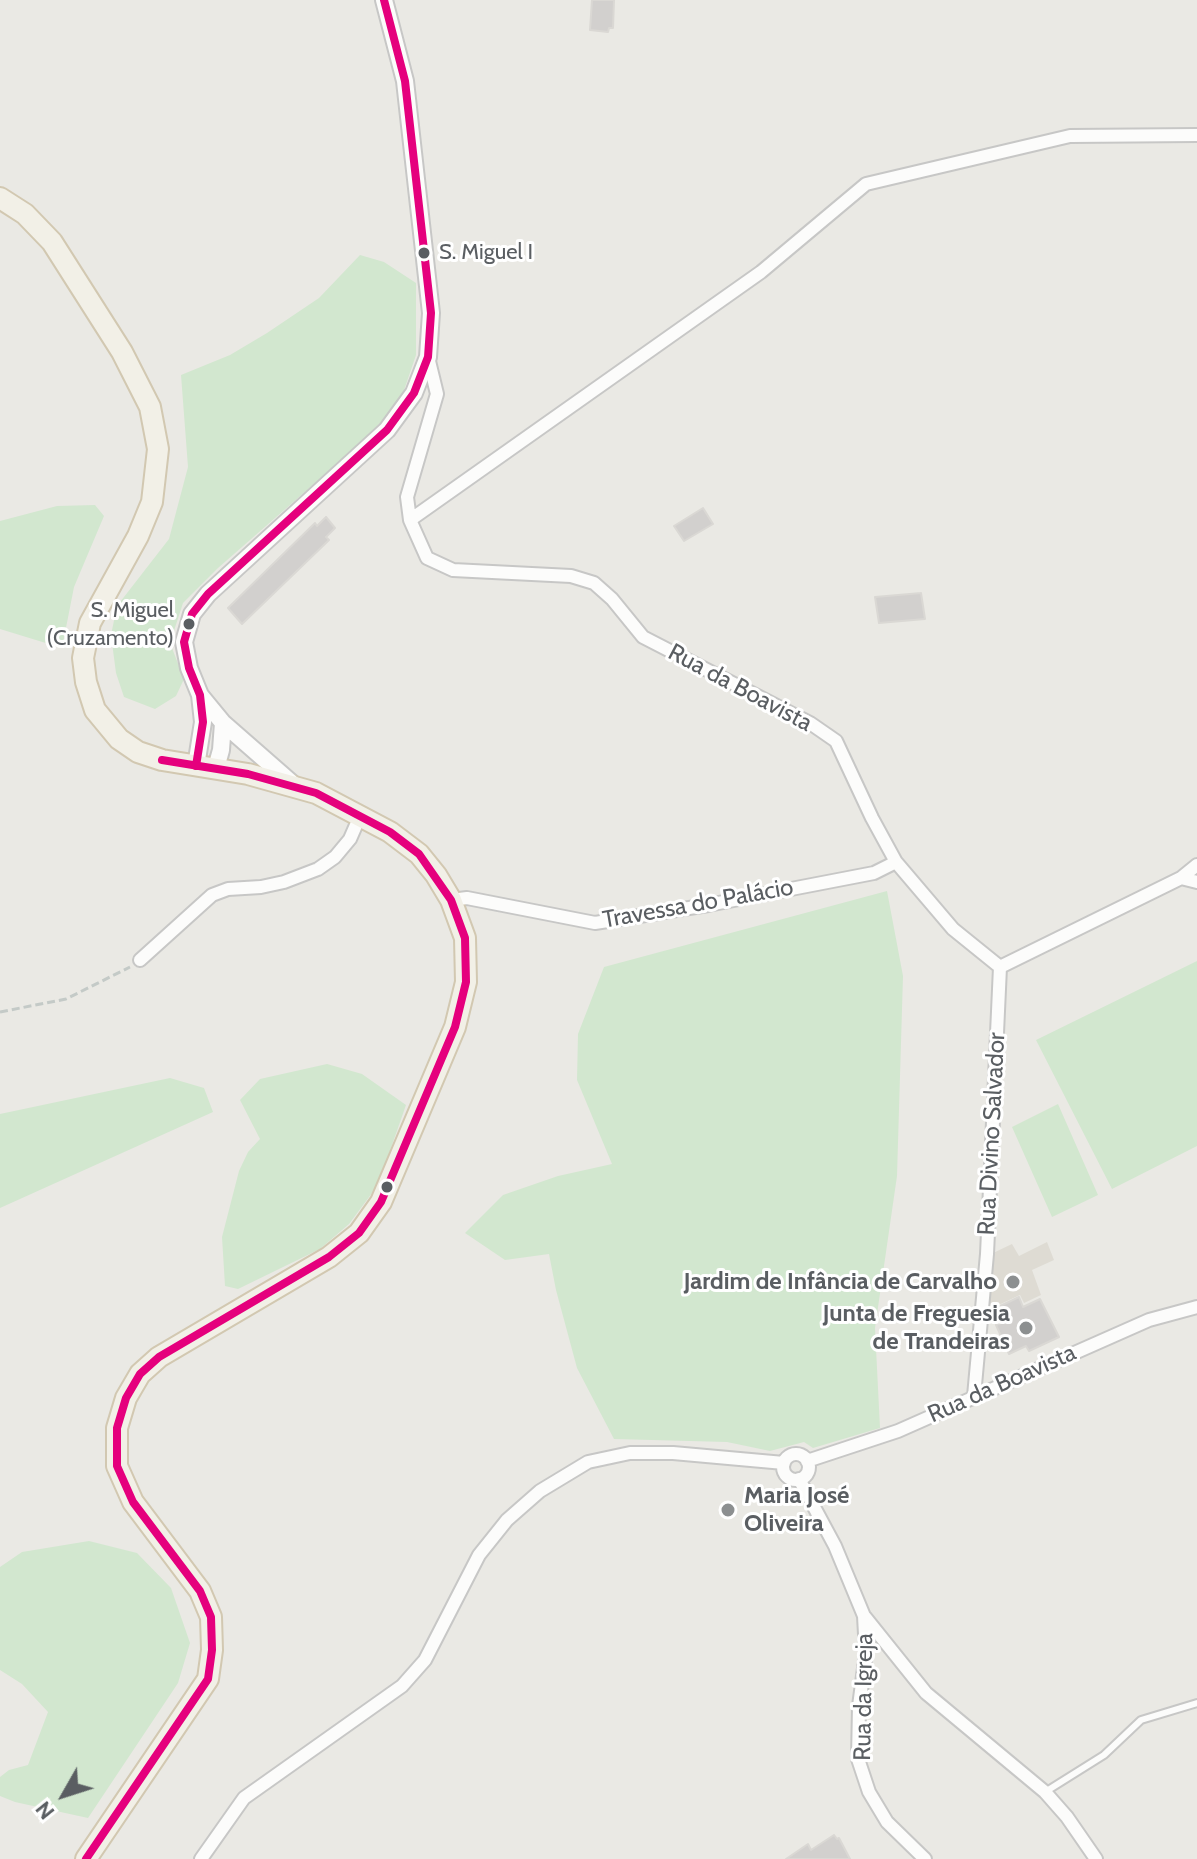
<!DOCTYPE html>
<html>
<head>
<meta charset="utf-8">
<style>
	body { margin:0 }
	#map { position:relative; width:1197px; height:1859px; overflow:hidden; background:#eae9e4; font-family:Cabin,sans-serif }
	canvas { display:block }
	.north { position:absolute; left:24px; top:1755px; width:80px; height:80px; -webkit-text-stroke:6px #fff; paint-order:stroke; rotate:231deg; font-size:22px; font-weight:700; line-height:32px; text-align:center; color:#5a5e62 }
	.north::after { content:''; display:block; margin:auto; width:28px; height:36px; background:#5a5e62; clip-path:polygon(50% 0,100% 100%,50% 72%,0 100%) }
</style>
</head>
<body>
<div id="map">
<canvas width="1197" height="1859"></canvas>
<div class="north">N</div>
</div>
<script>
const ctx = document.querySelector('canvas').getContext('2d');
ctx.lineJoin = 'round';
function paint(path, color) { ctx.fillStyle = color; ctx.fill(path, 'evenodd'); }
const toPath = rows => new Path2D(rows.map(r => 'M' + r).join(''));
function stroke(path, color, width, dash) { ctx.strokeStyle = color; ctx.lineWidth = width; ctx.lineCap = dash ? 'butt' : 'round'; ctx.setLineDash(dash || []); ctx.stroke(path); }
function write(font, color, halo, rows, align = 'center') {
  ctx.font = font + ' Cabin,sans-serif'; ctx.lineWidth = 6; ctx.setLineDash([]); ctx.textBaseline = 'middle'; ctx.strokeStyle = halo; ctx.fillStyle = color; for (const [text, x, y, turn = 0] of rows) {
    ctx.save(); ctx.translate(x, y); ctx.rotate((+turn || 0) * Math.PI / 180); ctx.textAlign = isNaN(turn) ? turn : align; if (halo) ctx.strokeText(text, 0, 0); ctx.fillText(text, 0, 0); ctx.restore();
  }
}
paint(toPath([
	[1047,1242,1054,1260,1032,1270,1041,1295,1024,1303,1020,1295,992,1308,988,1300,991,1254,1012,1244,1019,1256]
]), '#dedbd3');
paint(toPath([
	[360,255,384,262,416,283,416,355,400,402,363,441,218,568,183,603,170,643,184,679,176,696,155,709,124,697,116,673,111,635,117,606,169,539,188,467,181,375,230,355,267,333,319,298],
	[95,505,104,516,74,587,62,648,0,629,0,521,57,506],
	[887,891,903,976,897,1176,875,1328,880,1428,813,1448,804,1442,770,1451,727,1442,614,1439,577,1368,556,1290,549,1254,505,1260,465,1233,503,1195,558,1176,612,1164,577,1080,578,1034,604,967],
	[1197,961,1197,1146,1112,1189,1036,1040],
	[327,1064,362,1074,406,1105,378,1185,349,1224,320,1249,238,1289,225,1286,222,1237,239,1171,248,1152,260,1139,240,1100,260,1079],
	[170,1078,204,1088,213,1112,0,1208,0,1114],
	[1058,1104,1098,1195,1052,1217,1012,1127],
	[89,1541,137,1553,171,1588,190,1643,178,1683,88,1818,15,1802,0,1796,0,1777,9,1770,28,1765,48,1712,22,1684,0,1670,0,1567,22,1552]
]), '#d2e7cf');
const building = toPath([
	[592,0,614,0,613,28,609,28,608,32,590,30,592,0],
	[703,508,713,524,684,541,674,526,703,508],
	[326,517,335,528,326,537,329,540,242,624,228,608,315,523,317,526,326,517],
	[921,593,925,619,879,623,875,597,921,593],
	[1019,1297,1023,1307,1040,1299,1059,1337,1029,1351,1026,1346,1009,1354,996,1325,1001,1323,994,1309,1019,1297],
	[834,1835,837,1839,839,1838,850,1859,786,1859,808,1844,811,1850,834,1835]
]);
paint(building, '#d2d0ce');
stroke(building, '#dad8d4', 2);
const service = toPath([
	[1045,1792,1104,1755,1141,1720,1197,1703]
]);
const minor = toPath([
	[428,357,437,394,407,497,410,520,427,558,453,570,571,576,594,583,612,599,643,637,810,723,836,741,872,818,896,862,953,929,1000,967,1181,878,1197,882],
	[410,520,761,272,866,184,1070,136,1197,135],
	[1181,878,1197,865],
	[451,900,467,898,595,923,708,905,874,873,896,862],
	[140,960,212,895,228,889,261,887,284,882,318,869,335,857,350,839,360,816],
	[974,1396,987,1254,1000,967],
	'783 1467a13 13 0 1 1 26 0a13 13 0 1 1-26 0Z',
	[807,1461,898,1431,1149,1320,1197,1307],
	[799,1479,835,1546,864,1616,866,1653,859,1706,858,1759,869,1792,887,1822,925,1859],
	[865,1617,926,1693,1045,1792,1067,1817,1096,1859],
	[201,1859,244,1798,402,1686,425,1660,479,1555,507,1520,540,1491,588,1462,630,1453,673,1453,784,1463]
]);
const tertiary = toPath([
	[200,695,223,723,295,786],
	[196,766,203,722,200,695,189,668,184,642,192,614,208,594,387,430,414,393,428,357,431,313,405,81,384,0],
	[216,768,221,750,223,723]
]);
const primary = toPath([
	[0,198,25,214,52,242,122,352,150,407,158,449,152,502,138,536,90,623,83,658,86,682,95,710,119,739,138,752,162,760,248,774,316,793,390,832,419,854,436,875,451,900,465,938,466,982,455,1027,381,1202,359,1233,329,1257,159,1357,140,1374,126,1398,117,1428,117,1466,133,1502,200,1591,211,1617,212,1650,208,1679,86,1859]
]);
stroke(service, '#c7c7c6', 10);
stroke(minor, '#c7c7c6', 16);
stroke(tertiary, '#c7c7c6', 20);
stroke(primary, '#d2c8b1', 24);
stroke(toPath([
	[0,1012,66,999,130,967]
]), '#c4cac7', 3, [8, 4]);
stroke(service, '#fcfcfb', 6);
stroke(minor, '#fcfcfb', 12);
stroke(tertiary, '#fcfcfb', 16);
stroke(primary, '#f2f0e7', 20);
stroke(toPath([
	[196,766,203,722,200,695,189,668,184,642,192,614,208,594,387,430,414,393,428,357,431,313,405,81,384,0],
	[86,1859,208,1679,212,1650,211,1617,200,1591,133,1502,117,1466,117,1428,126,1398,140,1374,159,1357,329,1257,359,1233,381,1202,455,1027,466,982,465,938,451,900,419,854,390,832,316,793,248,774,162,760]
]), '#e5007d', 8);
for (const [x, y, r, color] of [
	[424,253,7,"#5a5e62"],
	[189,624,7,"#5a5e62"],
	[387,1187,7,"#5a5e62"],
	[1013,1282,8,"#8c8f90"],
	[1026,1328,8,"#8c8f90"],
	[728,1510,8,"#8c8f90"]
]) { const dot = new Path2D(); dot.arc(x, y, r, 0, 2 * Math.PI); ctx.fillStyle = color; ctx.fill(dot); stroke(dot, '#fff', 3); }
write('22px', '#5a5e62', '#fff', [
	["S. Miguel I",439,253],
	["S. Miguel",174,611,"right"],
	["(Cruzamento)",174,639,"right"]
], 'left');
write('24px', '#5a5e62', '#fff', [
	["Rua da Boavista",740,688,28],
	["Travessa do Palácio",698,904,-10],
	["Rua Divino Salvador",992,1134,-87],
	["Rua da Boavista",1002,1384,-24],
	["Rua da Igreja",864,1697,-89]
]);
write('bold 24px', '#5a5e62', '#fff', [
	["Jardim de Infância de Carvalho",997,1282],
	["Junta de Freguesia",1010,1314],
	["de Trandeiras",1010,1342],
	["Maria José",744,1496,"left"],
	["Oliveira",744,1524,"left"]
], 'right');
</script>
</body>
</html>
